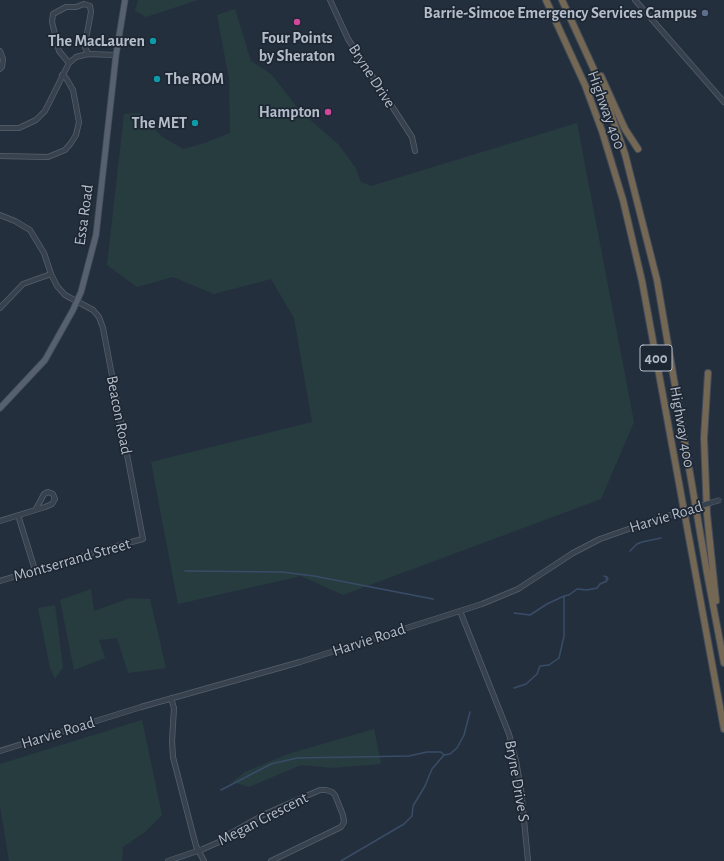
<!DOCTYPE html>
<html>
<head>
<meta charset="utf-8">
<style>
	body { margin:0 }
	canvas { display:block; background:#242f3e }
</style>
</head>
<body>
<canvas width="724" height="861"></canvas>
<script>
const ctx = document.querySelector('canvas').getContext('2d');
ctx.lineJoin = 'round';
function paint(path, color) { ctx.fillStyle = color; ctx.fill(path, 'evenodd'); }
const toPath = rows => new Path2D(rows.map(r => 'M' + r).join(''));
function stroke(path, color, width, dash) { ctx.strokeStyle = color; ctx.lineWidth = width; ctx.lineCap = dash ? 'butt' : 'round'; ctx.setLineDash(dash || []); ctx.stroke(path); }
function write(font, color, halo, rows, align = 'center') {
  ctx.font = font + ' "Alegreya Sans",sans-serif'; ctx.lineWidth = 3.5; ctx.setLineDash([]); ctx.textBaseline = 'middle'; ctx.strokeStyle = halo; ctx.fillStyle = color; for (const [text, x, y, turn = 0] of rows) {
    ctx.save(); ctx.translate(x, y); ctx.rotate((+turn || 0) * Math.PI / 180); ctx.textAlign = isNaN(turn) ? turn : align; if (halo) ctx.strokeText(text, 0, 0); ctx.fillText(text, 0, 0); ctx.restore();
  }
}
paint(toPath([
	[138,0,198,0,146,17,135,11],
	[235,9,251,61,272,75,300,111,339,145,355,167,361,182,371,186,577,123,634,422,601,499,343,595,301,576,178,604,151,462,312,422,294,318,271,279,214,294,173,277,137,287,107,265,124,114,141,113,161,136,183,149,205,143,230,133,229,79,217,15],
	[91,589,94,611,130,598,150,599,166,668,128,673,117,638,99,640,105,658,74,670,60,600],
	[55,605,63,667,55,679,50,668,38,608],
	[142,720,162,815,145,832,123,847,122,861,9,861,0,806,0,764],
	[374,729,381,764,332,768,301,765,249,787,232,782,245,772,288,754]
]), '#263c3f');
stroke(toPath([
	[630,551,637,544,642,542,661,538],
	[185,571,282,572,314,576,433,599],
	[514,613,530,615,547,604,564,596,569,595,577,589,587,590,597,588,600,584,607,581,606,579,608,579,607,577,604,576],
	[514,688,526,684,537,674,540,666,549,665,559,658,564,636,564,596],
	[221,790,271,764,297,758,409,756,427,752,441,752,444,755],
	[341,861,404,824,412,816,413,806,425,786,432,769,444,755,450,754,457,748,464,735,470,712]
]), '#394c67', 1.5);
const minor = toPath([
	[330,0,348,39,412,137,415,151],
	[635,0,724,102],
	[0,51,3,59,2,67,0,69],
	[69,63,59,51,52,22,53,14,66,7,76,7,84,4,90,6,91,12,86,39,85,47,88,54],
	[0,128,19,128,36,120,45,111,69,63,76,57,88,54,116,55],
	[0,156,48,157,65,150,71,143,76,135,79,122,73,90,66,78,62,75],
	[0,215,15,221,30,230,44,253,51,274,57,286,65,295,93,310,99,317,103,328,143,539,120,545,0,581],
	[0,308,23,284,51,274],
	[18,515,35,570],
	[0,521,45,507,52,504,55,499,53,494,48,492,44,494,36,509],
	[460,611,509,734,516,761,521,789,528,861],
	[171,698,174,708,172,741,173,757,196,846,204,861],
	[0,751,141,707,300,662,482,604,518,589,573,553,600,539,657,519],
	[168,861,203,849,219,842,231,833,265,814,320,790,326,790,332,792,335,795,343,815,344,822,341,827,271,861]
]);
const major = toPath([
	[0,408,45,360,73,310,81,292,96,235,116,55,125,0]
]);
const highway = toPath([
	[546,0,585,85,602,131,623,200,642,281,724,729],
	[562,0,601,85,625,154,657,280,707,573,724,663],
	[601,76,625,129,638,149],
	[708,373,704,438,707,514,716,601]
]);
stroke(minor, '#565f6c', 6);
stroke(major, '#414a57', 7);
stroke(highway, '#434c59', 8);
stroke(minor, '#38414e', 4.5);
stroke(major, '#56606e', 5.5);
stroke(highway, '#746855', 6);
const minorBridge = toPath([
	[657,519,720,500]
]);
stroke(minorBridge, '#565f6c', 6, []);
stroke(minorBridge, '#38414e', 4.5);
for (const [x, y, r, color] of [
	[705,13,4,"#5c6f8a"],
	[297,22,4,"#d1479c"],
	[153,41,4,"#0f9aa8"],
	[157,79,4,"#0f9aa8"],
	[328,112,4,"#d1479c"],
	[195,123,4,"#0f9aa8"]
]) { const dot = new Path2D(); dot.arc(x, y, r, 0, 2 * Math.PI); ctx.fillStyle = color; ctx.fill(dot); stroke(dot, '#1d2633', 1.5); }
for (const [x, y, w] of [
	[656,358,32]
]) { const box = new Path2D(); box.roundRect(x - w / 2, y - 13, w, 26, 3); ctx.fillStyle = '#1d2633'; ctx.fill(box); stroke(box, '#b4bcc9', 1); }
write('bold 15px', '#b4bcc9', null, [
	["400",656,358]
]);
write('bold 16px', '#b4bcc9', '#1d2633', [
	["Barrie-Simcoe Emergency Services Campus",697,13],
	["Four Points",297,38,"center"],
	["by Sheraton",297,56,"center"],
	["The MacLauren",145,41],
	["The ROM",165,79,"left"],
	["Hampton",320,112],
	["The MET",187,123]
], 'right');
write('16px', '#b4bcc9', '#1d2633', [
	["Bryne Drive",372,76,57],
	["Highway 400",606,110,70],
	["Essa Road",84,215,-82],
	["Beacon Road",119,415,79],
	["Highway 400",682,427,80],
	["Harvie Road",666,517,-17],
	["Montserrand Street",72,560,-16],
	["Harvie Road",369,640,-18],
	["Harvie Road",58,733,-17],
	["Bryne Drive S",517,781,80],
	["Megan Crescent",263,819,-27]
]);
</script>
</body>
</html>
